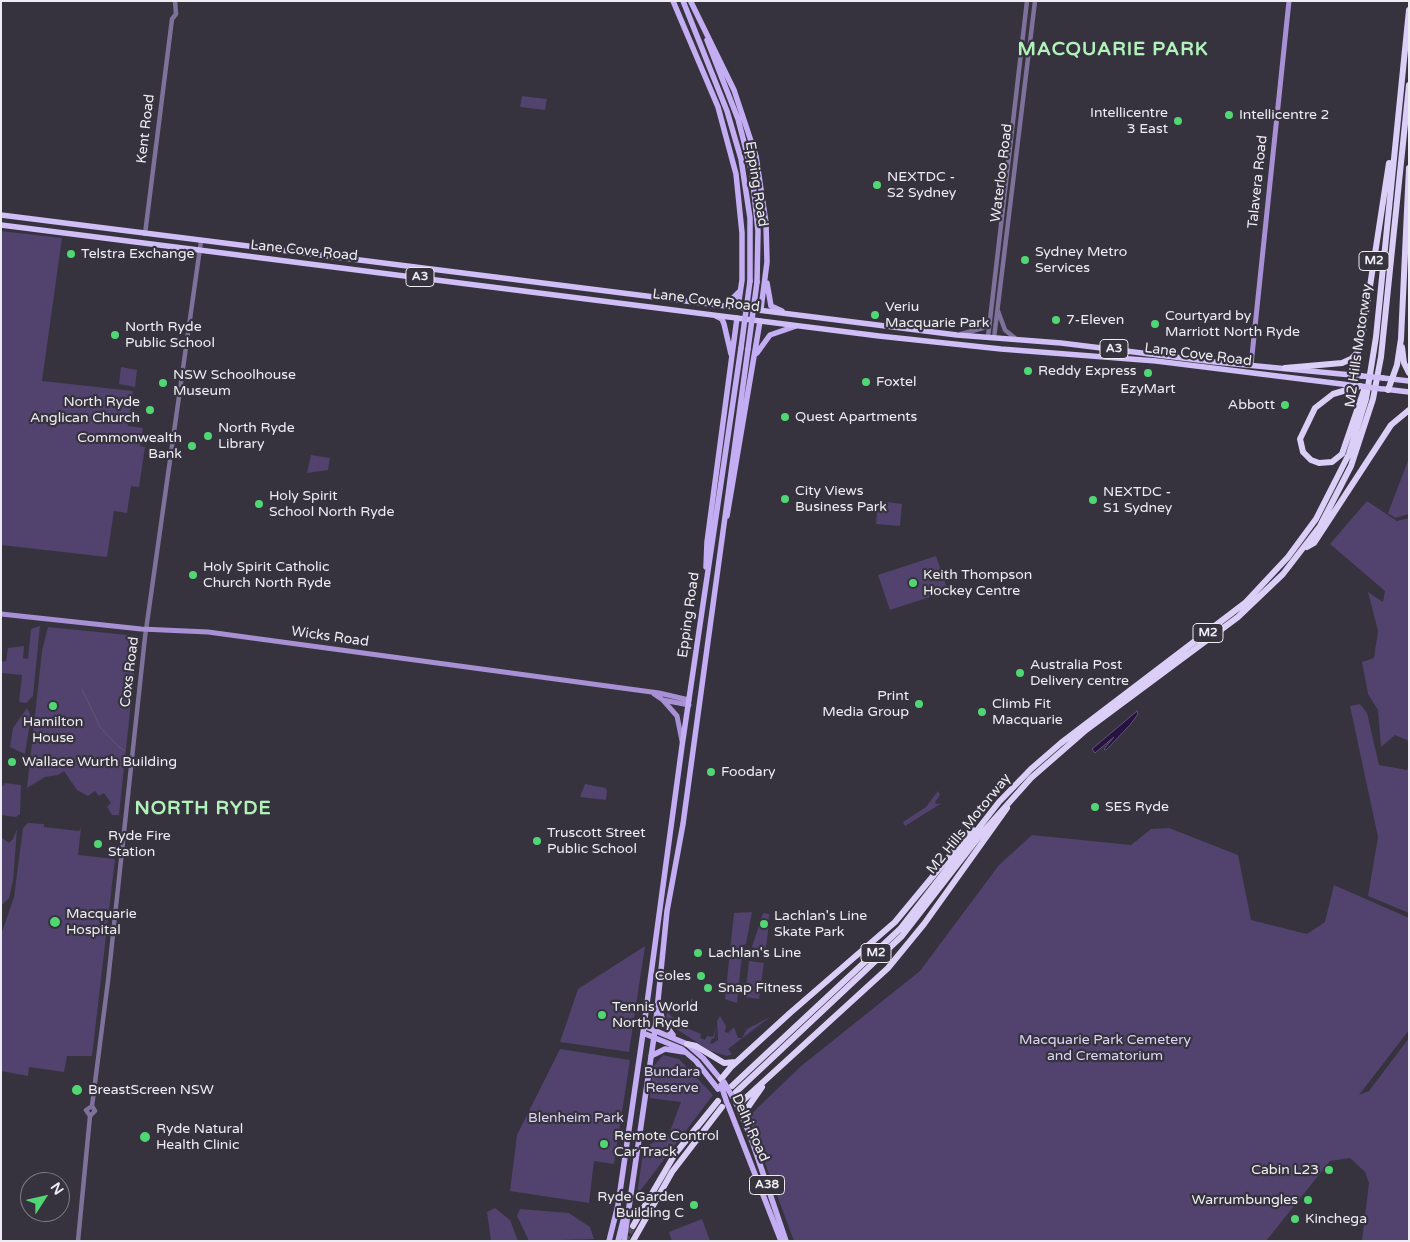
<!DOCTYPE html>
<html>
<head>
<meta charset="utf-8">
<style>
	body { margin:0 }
	#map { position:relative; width:1410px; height:1242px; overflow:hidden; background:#36333e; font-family:"Varela Round",sans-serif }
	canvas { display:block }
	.frame { position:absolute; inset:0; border:2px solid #eeecf3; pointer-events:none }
	.north { position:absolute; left:20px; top:1172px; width:50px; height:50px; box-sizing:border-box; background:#36333e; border:1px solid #807d86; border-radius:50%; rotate:55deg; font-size:14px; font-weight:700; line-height:20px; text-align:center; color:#eeecf3 }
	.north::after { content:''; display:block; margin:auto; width:18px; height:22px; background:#51d674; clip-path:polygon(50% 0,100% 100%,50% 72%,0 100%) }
</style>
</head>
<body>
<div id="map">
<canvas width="1410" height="1242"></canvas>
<div class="frame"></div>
<div class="north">N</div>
</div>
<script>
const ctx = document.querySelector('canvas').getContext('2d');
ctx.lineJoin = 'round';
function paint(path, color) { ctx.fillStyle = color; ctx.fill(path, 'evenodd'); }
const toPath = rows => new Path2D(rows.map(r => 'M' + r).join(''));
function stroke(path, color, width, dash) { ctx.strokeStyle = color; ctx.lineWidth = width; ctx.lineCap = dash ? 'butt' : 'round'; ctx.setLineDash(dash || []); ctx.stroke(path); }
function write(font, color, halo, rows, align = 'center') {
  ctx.font = font + ' "Varela Round",sans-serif'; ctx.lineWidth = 4.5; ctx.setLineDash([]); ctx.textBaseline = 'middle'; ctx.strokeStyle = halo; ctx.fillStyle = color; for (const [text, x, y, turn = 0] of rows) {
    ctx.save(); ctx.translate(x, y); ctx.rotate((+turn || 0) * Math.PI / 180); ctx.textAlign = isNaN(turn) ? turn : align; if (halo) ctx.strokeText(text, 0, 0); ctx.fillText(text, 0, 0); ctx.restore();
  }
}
paint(toPath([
	[522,96,547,99,545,110,520,107],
	[1,231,62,238,42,381,133,391,128,426,143,428,140,446,145,447,139,487,131,486,127,513,114,511,107,557,1,545],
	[121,367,137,370,135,387,119,384],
	[311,455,330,458,328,470,307,473],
	[1409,458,1409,514,1395,518,1388,513],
	[878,501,902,504,900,526,876,524],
	[1367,501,1397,521,1409,518,1409,741,1395,735,1381,747,1378,710,1368,694,1362,662,1374,658,1378,631,1368,592,1383,602,1385,591,1330,544],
	[936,556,948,591,890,610,878,575],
	[40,626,33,696,26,703,19,702,22,675,1,673,1,662,6,661,8,648,24,646,23,658,28,659,31,629],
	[48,627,138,636,119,815,112,815,107,807,111,803,104,793,99,796,95,791,88,796,77,790,64,771,58,775,45,777,27,788,42,651],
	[1360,704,1367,713,1379,765,1407,770,1409,766,1409,913,1368,896,1378,837,1350,706],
	[27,708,31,716,25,754,10,747,13,728],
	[5,783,21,785,20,814,16,817,1,815,1,788],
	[585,784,605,788,607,790,606,800,580,797],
	[938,791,940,795,935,802,936,804,942,803,905,826,903,822,926,807],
	[28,823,44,824,44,827,79,831,81,828,78,855,115,859,92,1056,67,1056,64,1072,29,1067,28,1076,1,1071,1,935,14,897,23,828],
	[1169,828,1238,855,1251,920,1307,934,1325,922,1334,885,1409,918,1409,1030,1359,1095,1369,1091,1409,1038,1409,1241,1362,1241,1369,1183,1365,1172,1350,1158,1330,1161,1266,1241,794,1241,748,1117,800,1067,920,971,999,865,1032,835,1131,845,1151,829],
	[17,829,13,881,9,898,1,906,1,837,9,843,13,839],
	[752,912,746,944,743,945,737,1003,725,999,734,913],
	[763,913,769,914,768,932,766,947,760,950,752,947],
	[645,946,629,1052,560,1042,578,989],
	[749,961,764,963,759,999,745,997],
	[667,1012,684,1027,701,1034,700,1038,705,1040,707,1036,713,1037,716,1028,714,1039,712,1038,710,1043,712,1044,718,1040,717,1021,720,1016,726,1026,725,1032,728,1033,734,1027,738,1038,742,1038,747,1029,770,1017,728,1049,732,1054,727,1056,710,1051,672,1026,666,1019],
	[560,1049,630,1060,614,1164,594,1161,589,1203,510,1191,517,1135],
	[663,1055,679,1059,713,1095,637,1195,644,1145,647,1146,669,1134,681,1102,650,1098,653,1067],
	[495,1208,510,1220,518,1241,491,1241,487,1212],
	[520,1209,569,1213,590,1227,594,1239,529,1241,517,1216],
	[702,1219,710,1241,672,1241,669,1232]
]), '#51426e');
const water = toPath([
	[1137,711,1138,714,1130,725,1106,750,1104,749,1114,737,1095,753,1092,749,1137,711]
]);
paint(water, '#261341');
stroke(water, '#625476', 1);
stroke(toPath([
	[82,689,100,727,118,746,125,751],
	[691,1002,692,999],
	[690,1007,691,1004]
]), '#625476', 1);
stroke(toPath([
	[625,1241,633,1226]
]), '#524f59', 6, [6, 3]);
stroke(toPath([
	[145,234,172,19,176,14,175,1],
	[998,311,1005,330,1016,339],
	[961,334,983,328,989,321],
	[988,337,1027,1],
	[994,338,1035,1],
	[92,1106,108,981,145,637,201,241],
	[90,1116,86,1110,92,1106],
	[90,1116,95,1111,92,1106],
	[78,1241,90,1116]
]), '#7e719a', 4.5);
stroke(toPath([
	[1251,365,1289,1],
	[1,614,141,629,208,632,659,693,689,700],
	[654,694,663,700,689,705],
	[663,700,677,716,682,741]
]), '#a791d4', 5);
stroke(toPath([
	[673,1,718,107,736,174,742,233,742,280,738,307],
	[683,1,727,111,741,159,750,218,750,281],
	[691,2,734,90,756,156,766,223,767,262,761,309],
	[707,40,738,119,752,173,758,231,757,282],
	[767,283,771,306,782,311],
	[726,305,739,292],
	[716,316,722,319,724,324,731,354],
	[757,353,770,335,796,326],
	[727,516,760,321],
	[706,567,707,542,737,318],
	[659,1006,663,1022,673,1035],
	[644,1026,687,1044,703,1058,722,1081],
	[643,1033,682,1049,696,1061,718,1089],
	[651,1056,665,1049,684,1052],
	[736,1103,750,1135,786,1241],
	[728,1105,781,1241],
	[609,1241,618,1205,643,1033,682,746,741,348],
	[618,1241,625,1213],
	[624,1241,655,1030,667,911,683,824,748,349]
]), '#c4aef3', 5.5);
stroke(toPath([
	[1,215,957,335,1061,343,1215,362,1362,376],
	[1,225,879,336,1001,349,1156,361,1358,386],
	[1383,378,1409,381],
	[1384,389,1409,392]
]), '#d0bef6', 5.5);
stroke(toPath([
	[1402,347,1404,363,1409,373],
	[1285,368,1342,363,1351,359,1358,352,1362,338,1389,163],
	[1360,386,1333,394,1315,408,1300,439,1303,452,1311,460,1319,463,1332,462,1342,454,1365,387],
	[1388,390,1397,365,1401,339,1409,168],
	[1307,547,1314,543,1391,425,1409,410],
	[687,1044,696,1046,724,1063,736,1062],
	[721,1079,731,1067,790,1013,895,922,972,829],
	[732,1086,900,929,999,802,1031,769,1061,743,1245,603,1288,557,1316,519,1349,454,1366,399,1376,337,1409,10],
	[736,1092,902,936,982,833,1031,778,1086,730,1238,617,1283,574,1320,526,1351,466,1373,399,1381,357,1409,85],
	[738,1105,888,968,924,924,1007,808],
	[744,1118,746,1110,762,1087],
	[633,1226,675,1154,718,1101],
	[633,1241,672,1172,722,1107]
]), '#dbcff8', 6);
stroke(toPath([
	[741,348,750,281],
	[748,349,757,282],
	[724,1082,736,1103],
	[721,1085,727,1103]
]), '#c4aef3', 5.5);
stroke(toPath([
	[1362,376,1383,378],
	[1360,386,1382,389]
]), '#d0bef6', 5.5);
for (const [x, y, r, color] of [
	[1229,115,5,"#51d674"],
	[1178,121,5,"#51d674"],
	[877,185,5,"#51d674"],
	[71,254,5,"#51d674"],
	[1025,260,5,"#51d674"],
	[875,315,5,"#51d674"],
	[1056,320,5,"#51d674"],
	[1155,324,5,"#51d674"],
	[115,335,5,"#51d674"],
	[1028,371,5,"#51d674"],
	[1148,373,5,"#51d674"],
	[866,382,5,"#51d674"],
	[163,383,5,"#51d674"],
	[1285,405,5,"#51d674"],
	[150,410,5,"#51d674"],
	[785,417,5,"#51d674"],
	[208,436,5,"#51d674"],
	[192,446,5,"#51d674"],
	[785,499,5,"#51d674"],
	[1093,500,5,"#51d674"],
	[259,504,5,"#51d674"],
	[193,575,5,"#51d674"],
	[913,583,5,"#51d674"],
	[1020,673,5,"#51d674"],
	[919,704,5,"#51d674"],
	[53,706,5,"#51d674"],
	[982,712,5,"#51d674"],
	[12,762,5,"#51d674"],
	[711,772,5,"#51d674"],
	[1095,807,5,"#51d674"],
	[537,841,5,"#51d674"],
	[98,844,5,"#51d674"],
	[55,922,6,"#51d674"],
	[764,924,5,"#51d674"],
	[698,953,5,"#51d674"],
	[701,976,5,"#51d674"],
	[708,988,5,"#51d674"],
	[602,1015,5,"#51d674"],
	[77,1090,6,"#51d674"],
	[145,1137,6,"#51d674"],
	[604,1144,5,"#51d674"],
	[1329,1170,5,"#51d674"],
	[1308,1200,5,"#51d674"],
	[694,1205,5,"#51d674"],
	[1295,1219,5,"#51d674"]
]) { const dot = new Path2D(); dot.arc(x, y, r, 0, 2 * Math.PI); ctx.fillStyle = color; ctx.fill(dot); stroke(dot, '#36333e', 2); }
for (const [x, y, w] of [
	[1374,261,30],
	[420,277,28],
	[1114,349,28],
	[1208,633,30],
	[876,953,30],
	[767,1185,35]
]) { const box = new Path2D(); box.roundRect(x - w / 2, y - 9.5, w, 19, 4); ctx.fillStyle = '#36333e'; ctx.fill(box); stroke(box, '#eeecf3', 1); }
write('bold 12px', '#eeecf3', null, [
	["M2",1374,261],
	["A3",420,277],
	["A3",1114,349],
	["M2",1208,633],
	["M2",876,953],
	["A38",767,1185]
]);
write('14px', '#eeecf3', '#36333e', [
	["Intellicentre",1168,113,"right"],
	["3 East",1168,129,"right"],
	["Intellicentre 2",1239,115],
	["NEXTDC -",887,177],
	["S2 Sydney",887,193],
	["Sydney Metro",1035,252],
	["Services",1035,268],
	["Telstra Exchange",81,254],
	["Veriu",885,307],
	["Macquarie Park",885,323],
	["Courtyard by",1165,316],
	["Marriott North Ryde",1165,332],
	["7-Eleven",1066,320],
	["North Ryde",125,327],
	["Public School",125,343],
	["Reddy Express",1038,371],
	["NSW Schoolhouse",173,375],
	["Museum",173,391],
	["Foxtel",876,382],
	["EzyMart",1148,389,"center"],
	["North Ryde",140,402,"right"],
	["Anglican Church",140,418,"right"],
	["Abbott",1275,405,"right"],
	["Quest Apartments",795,417],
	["North Ryde",218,428],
	["Library",218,444],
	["Commonwealth",182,438,"right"],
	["Bank",182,454,"right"],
	["City Views",795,491],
	["Business Park",795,507],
	["NEXTDC -",1103,492],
	["S1 Sydney",1103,508],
	["Holy Spirit",269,496],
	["School North Ryde",269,512],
	["Holy Spirit Catholic",203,567],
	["Church North Ryde",203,583],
	["Keith Thompson",923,575],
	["Hockey Centre",923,591],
	["Australia Post",1030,665],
	["Delivery centre",1030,681],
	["Print",909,696,"right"],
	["Media Group",909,712,"right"],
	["Climb Fit",992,704],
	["Macquarie",992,720],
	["Hamilton",53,722,"center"],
	["House",53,738,"center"],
	["Wallace Wurth Building",22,762],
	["Foodary",721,772],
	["SES Ryde",1105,807],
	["Truscott Street",547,833],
	["Public School",547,849],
	["Ryde Fire",108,836],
	["Station",108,852],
	["Macquarie",66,914],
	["Hospital",66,930],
	["Lachlan's Line",774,916],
	["Skate Park",774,932],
	["Lachlan's Line",708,953],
	["Coles",691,976,"right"],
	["Snap Fitness",718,988],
	["Tennis World",612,1007],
	["North Ryde",612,1023],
	["BreastScreen NSW",88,1090],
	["Ryde Natural",156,1129],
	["Health Clinic",156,1145],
	["Remote Control",614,1136],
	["Car Track",614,1152],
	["Cabin L23",1319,1170,"right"],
	["Ryde Garden",684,1197,"right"],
	["Building C",684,1213,"right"],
	["Warrumbungles",1298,1200,"right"],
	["Kinchega",1305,1219]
], 'left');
write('14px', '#eeecf3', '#36333e', [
	["Kent Road",146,129,-83],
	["Waterloo Road",1002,173,-83],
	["Talavera Road",1258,182,-84],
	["Epping Road",756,184,81],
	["Lane Cove Road",304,251,6],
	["Lane Cove Road",706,301,7],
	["M2 Hills Motorway",1359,346,-82],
	["Lane Cove Road",1198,355,7],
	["Epping Road",689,615,-82],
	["Wicks Road",330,637,8],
	["Coxs Road",130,672,-83],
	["M2 Hills Motorway",969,824,-51],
	["Delhi Road",750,1128,66]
]);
write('14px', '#ded4f5', '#36333e', [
	["Macquarie Park Cemetery",1105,1040],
	["and Crematorium",1105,1056],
	["Bundara",672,1072],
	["Reserve",672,1088],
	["Blenheim Park",576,1118]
]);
ctx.letterSpacing = '1px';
write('bold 19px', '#b0f2ba', '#36333e', [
	["MACQUARIE PARK",1113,50],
	["NORTH RYDE",203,809]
]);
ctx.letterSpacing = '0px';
</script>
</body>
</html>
